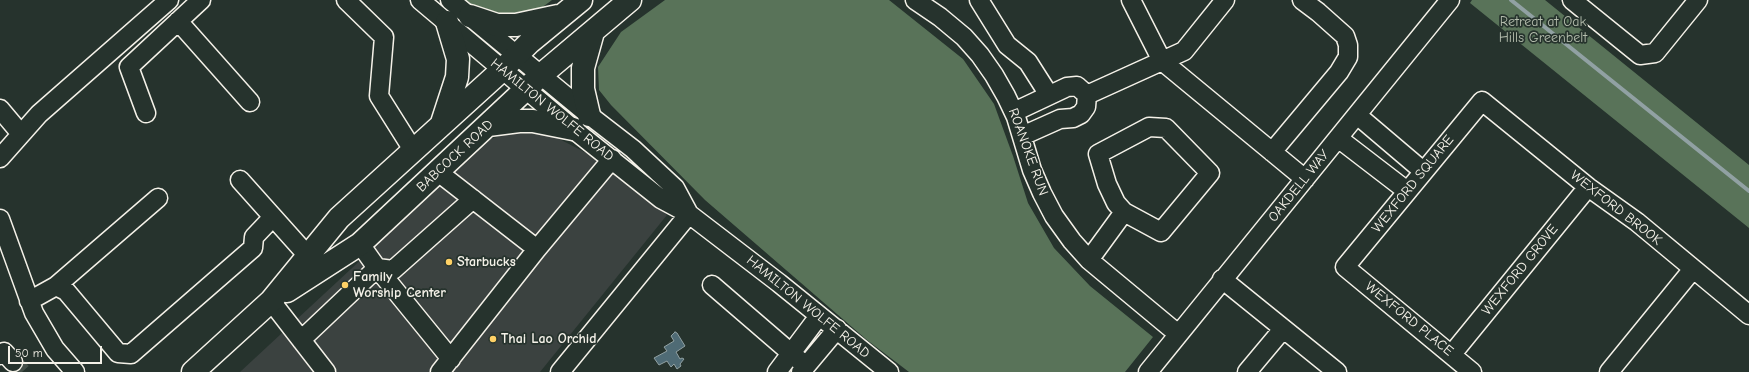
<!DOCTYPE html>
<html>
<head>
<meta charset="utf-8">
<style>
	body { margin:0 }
	#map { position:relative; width:1749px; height:372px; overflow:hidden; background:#26332d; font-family:"Comic Neue",sans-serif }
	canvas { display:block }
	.scale { position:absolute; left:8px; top:346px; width:94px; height:18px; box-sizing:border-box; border:2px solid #f4f1e8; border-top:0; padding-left:5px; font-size:12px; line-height:14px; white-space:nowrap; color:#f4f1e8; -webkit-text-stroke:3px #26332d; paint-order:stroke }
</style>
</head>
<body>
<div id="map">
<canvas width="1749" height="372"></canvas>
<div class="scale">50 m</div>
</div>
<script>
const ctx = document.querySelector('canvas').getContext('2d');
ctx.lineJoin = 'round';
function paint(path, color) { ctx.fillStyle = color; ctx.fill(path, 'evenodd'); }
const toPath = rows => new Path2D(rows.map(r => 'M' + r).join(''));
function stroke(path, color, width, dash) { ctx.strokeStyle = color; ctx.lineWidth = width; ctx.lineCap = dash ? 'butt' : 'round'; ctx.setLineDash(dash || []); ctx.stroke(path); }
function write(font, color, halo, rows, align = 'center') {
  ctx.font = font + ' "Comic Neue",sans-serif'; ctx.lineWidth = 3.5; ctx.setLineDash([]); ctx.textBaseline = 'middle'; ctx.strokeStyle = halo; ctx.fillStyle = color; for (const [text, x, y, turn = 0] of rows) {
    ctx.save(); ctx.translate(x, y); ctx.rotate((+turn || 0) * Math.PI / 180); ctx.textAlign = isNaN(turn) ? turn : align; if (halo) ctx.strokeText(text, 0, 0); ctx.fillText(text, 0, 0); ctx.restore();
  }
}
paint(toPath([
	[540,129,598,159,667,215,540,372,240,372,491,139,515,131]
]), '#3b4240');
paint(toPath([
	[461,0,552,0,536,12,526,17,480,12],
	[665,0,889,0,963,59,994,104,1013,156,1028,203,1054,248,1090,286,1153,337,1125,372,909,372,867,340,705,200,611,105,599,90,598,67,621,32],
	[1472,0,1545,0,1749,165,1749,228,1470,3]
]), '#597359');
const water = toPath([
	[675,332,677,333,685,346,676,352,680,359,682,358,684,359,680,364,681,366,677,369,674,364,671,367,667,361,659,365,654,358,667,351,664,347,674,341,671,336,675,332]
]);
paint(water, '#4f6b75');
stroke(water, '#91a1a3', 1);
stroke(toPath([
	[1511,0,1749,191]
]), '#91a1a3', 4);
stroke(toPath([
	[13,362,22,372]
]), '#455049', 18, [18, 9]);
const minor = toPath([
	[346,0,384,37,379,96,413,150],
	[420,0,573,129,661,199,689,214,779,283,889,372],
	[450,0,589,115,633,149,675,188,689,214],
	[915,0,940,17,964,37,980,55,994,75,1006,96,1016,117,1032,170,1042,193,1054,216,1072,241,1089,260,1178,334],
	[979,0,1007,45,1028,62,1049,95],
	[1131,0,1162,61,1305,179],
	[1572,0,1640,55,1655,53,1698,0],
	[178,21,250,102],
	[1087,95,1184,51,1225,0],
	[0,109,21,134],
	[1014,112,1067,87,1077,86,1087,95,1086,107,1081,114,1073,118,1060,119,1022,136],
	[146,113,129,67,201,0],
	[1357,115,1423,171],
	[1338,138,1407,191],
	[1272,152,1339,72,1348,57,1348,45,1345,36,1318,12,1302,0],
	[0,158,39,114,169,0],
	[438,172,537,249],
	[240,180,308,256],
	[0,219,34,313,55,349,75,372],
	[360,244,377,268,393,270,473,199],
	[1089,260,1124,212,1161,232,1210,173,1166,128,1149,127,1098,154,1107,184,1116,203,1124,212],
	[1222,279,1337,372],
	[712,285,806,366],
	[56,286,158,198],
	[29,301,56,286,66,291,118,353,131,354,253,248,254,237,273,217],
	[271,301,326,372],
	[301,340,377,268,451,359],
	[1452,354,1588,187],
	[0,355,4,352,13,362],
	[440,372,537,249,612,159],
	[560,372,689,214],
	[777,372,819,316],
	[801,372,837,329],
	[1148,372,1450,0],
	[1247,372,1283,329],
	[1472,372,1345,267,1482,101,1588,187,1637,222,1749,315],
	[1609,372,1693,269]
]);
const major = toPath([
	[470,16,497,25,516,25,558,16],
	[589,115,583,89,583,68,593,32],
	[442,123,457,77,458,59,447,22],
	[488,125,519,121,533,121,573,129],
	[287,291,360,244,541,75,630,0],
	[193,372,271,301,339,218,502,70,530,42,581,0]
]);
stroke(minor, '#f4f1e8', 21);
stroke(major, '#f4f1e8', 25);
stroke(minor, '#26332d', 18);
stroke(major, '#26332d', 22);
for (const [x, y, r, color] of [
	[449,262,4,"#ffd166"],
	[345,285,4,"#ffd166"],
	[493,339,4,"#ffd166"]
]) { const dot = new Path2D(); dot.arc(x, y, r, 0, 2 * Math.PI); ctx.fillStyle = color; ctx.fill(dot); stroke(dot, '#26332d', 1.5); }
write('14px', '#b6bfaf', '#26332d', [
	["Retreat at Oak",1543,22],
	["Hills Greenbelt",1543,38]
]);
write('14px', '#f4f1e8', '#26332d', [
	["HAMILTON WOLFE ROAD",552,110,39],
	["ROANOKE RUN",1028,152,70],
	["BABCOCK ROAD",455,156,-43],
	["WEXFORD SQUARE",1413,184,-51],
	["OAKDELL WAY",1299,186,-51],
	["WEXFORD BROOK",1616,208,38],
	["WEXFORD GROVE",1520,270,-51],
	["HAMILTON WOLFE ROAD",808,307,39],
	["WEXFORD PLACE",1409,319,39]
]);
write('bold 14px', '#f4f1e8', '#26332d', [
	["Starbucks",457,262],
	["Family",353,277],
	["Worship Center",353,293],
	["Thai Lao Orchid",501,339]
], 'left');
</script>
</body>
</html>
